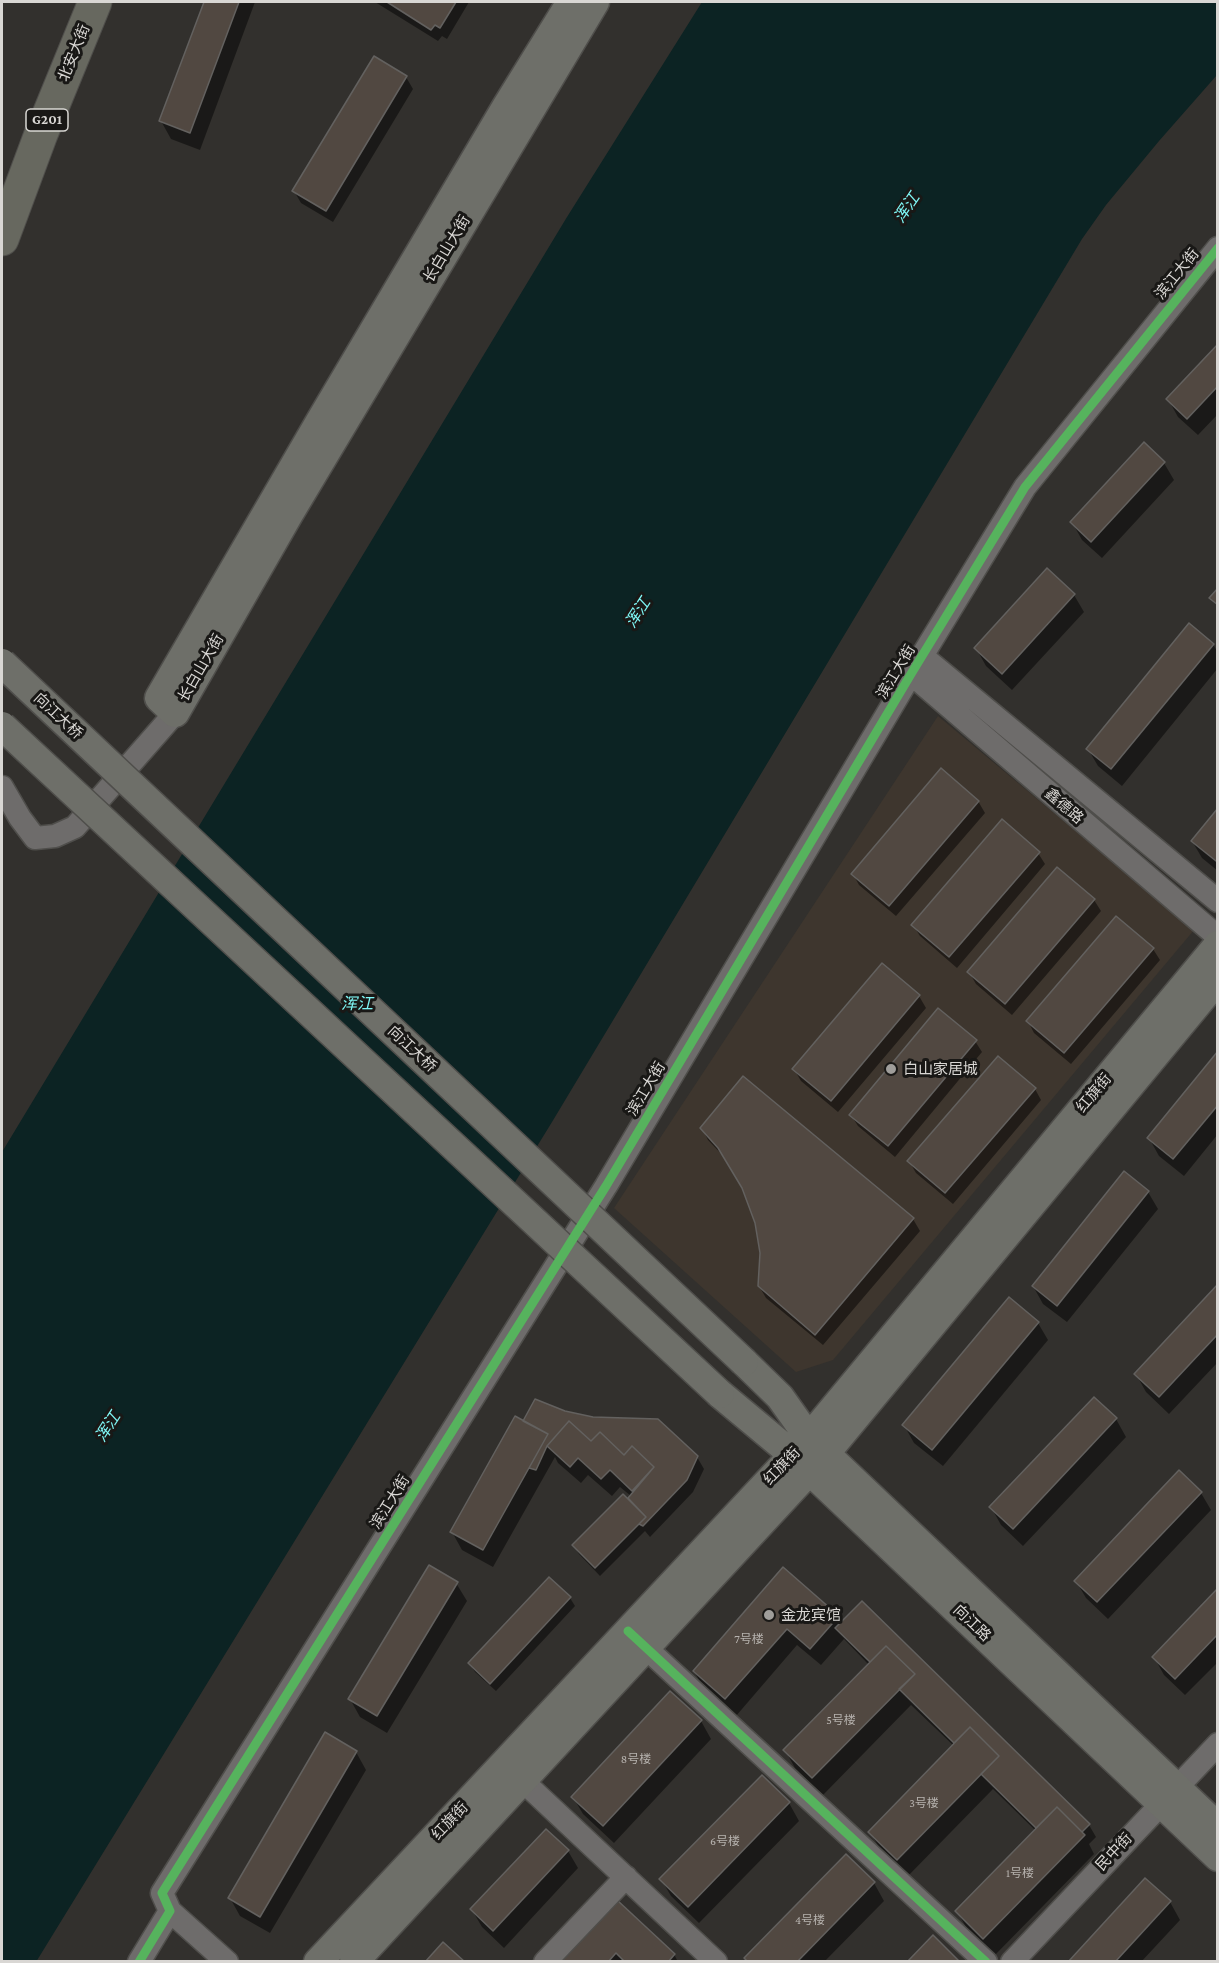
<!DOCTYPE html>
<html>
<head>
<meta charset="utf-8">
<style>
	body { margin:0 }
	#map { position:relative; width:1219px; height:1963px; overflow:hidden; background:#32302d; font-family:"Crimson Pro",serif }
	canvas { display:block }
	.frame { position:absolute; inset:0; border:3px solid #d9d7d4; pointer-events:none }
</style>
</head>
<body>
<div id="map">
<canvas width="1219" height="1963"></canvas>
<div class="frame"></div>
</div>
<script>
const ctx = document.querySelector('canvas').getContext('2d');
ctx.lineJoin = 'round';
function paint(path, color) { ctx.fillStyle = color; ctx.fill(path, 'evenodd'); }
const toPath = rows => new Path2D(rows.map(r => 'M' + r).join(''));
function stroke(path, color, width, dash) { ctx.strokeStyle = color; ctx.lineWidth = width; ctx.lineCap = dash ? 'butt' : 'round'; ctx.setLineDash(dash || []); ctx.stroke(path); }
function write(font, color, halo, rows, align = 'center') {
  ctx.font = font + ' "Crimson Pro","Noto Sans SC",serif'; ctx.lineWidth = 6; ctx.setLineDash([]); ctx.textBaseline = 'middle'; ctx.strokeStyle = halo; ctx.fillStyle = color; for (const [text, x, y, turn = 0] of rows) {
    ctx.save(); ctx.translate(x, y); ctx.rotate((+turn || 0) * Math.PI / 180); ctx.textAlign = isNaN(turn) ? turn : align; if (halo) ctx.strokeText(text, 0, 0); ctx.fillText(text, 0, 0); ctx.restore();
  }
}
paint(toPath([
	[938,716,1194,930,833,1360,796,1372,614,1208]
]), '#3e362e');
paint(toPath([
	[702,2,1217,2,1217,75,1159,141,1106,205,1082,239,552,1122,36,1962,2,1961,2,1152,567,217]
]), '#0c2323');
paint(toPath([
	[206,2,255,2,200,150,171,139,161,121],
	[375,2,469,2,447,39,442,36,438,41],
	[406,77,413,89,333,222,301,203,294,191],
	[1218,346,1218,414,1198,435,1178,417,1168,399],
	[1164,463,1174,480,1102,558,1082,540,1072,522],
	[1074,595,1084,612,1012,690,986,666,976,648],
	[1213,644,1218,653,1218,668,1122,786,1098,766,1088,749],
	[978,801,985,813,896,916,859,885,853,874],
	[1218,810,1218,871,1202,858,1192,841],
	[1038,853,1045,864,957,968,920,936,913,925],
	[1094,900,1101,911,1012,1015,976,984,969,972],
	[1153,949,1160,960,1071,1064,1034,1033,1028,1021],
	[882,965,919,996,926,1008,838,1112,801,1081,794,1069],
	[975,1041,982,1052,895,1157,858,1126,851,1115],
	[1218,1054,1218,1134,1184,1176,1159,1156,1149,1138],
	[744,1078,913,1219,920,1231,823,1345,766,1298,759,1286,762,1253,756,1222,744,1188,727,1160,708,1140,702,1128],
	[1035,1089,1041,1100,953,1204,916,1173,909,1161],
	[1148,1192,1158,1209,1067,1322,1043,1304,1033,1286],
	[1218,1286,1218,1362,1169,1414,1146,1392,1136,1374],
	[1038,1323,1048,1340,943,1466,914,1443,904,1425],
	[1094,1399,1116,1419,1126,1437,1023,1546,1001,1525,991,1507],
	[524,1423,697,1457,704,1469,693,1492,650,1537,645,1531,600,1576,579,1554,574,1546,633,1504,629,1498,631,1496,620,1487,612,1496,588,1475,581,1483,558,1463,555,1457,493,1567,462,1550,452,1532],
	[1201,1493,1211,1510,1108,1619,1086,1598,1076,1581],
	[783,1569,838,1617,842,1623,862,1603,1089,1825,1096,1837,1089,1844,1094,1854,994,1956,967,1929,957,1911,1036,1831,993,1789,908,1876,880,1849,870,1832,954,1746,911,1705,823,1795,795,1768,785,1750,869,1665,844,1639,821,1665,797,1645,736,1716,704,1689,694,1671],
	[456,1583,467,1601,387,1733,360,1717,350,1699],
	[1218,1590,1218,1662,1185,1695,1164,1675,1154,1657],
	[570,1598,575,1606,496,1691,475,1672,470,1664],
	[701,1721,711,1739,614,1843,583,1814,573,1797],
	[356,1752,366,1770,270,1933,240,1916,230,1898],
	[762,1777,789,1803,799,1821,699,1923,671,1896,661,1879],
	[568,1851,578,1868,504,1948,482,1927,472,1910],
	[1146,1880,1170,1902,1180,1920,1141,1962,1070,1962],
	[874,1883,884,1901,824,1962,748,1962],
	[617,1902,674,1954,678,1962,561,1962]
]), '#0007');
const building = toPath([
	[204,2,239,2,190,133,159,121,204,2],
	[387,2,456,2,440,28,435,25,431,30,387,2],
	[374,56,407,76,326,211,292,191,374,56],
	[1218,344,1218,386,1187,419,1166,399,1218,344],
	[1144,442,1165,462,1091,542,1070,522,1144,442],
	[1047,568,1075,594,1002,674,974,648,1047,568],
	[1218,588,1218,605,1209,598,1218,588],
	[1189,623,1214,644,1111,769,1086,749,1189,623],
	[941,768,979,801,889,906,851,874,941,768],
	[1218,808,1218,859,1216,861,1191,841,1218,808],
	[1002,819,1040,852,949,957,911,925,1002,819],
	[1057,867,1095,899,1005,1004,967,972,1057,867],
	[1116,916,1154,948,1064,1053,1026,1021,1116,916],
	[882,963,920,995,831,1101,792,1069,882,963],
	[938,1008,977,1040,888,1146,849,1115,938,1008],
	[1218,1051,1218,1105,1173,1159,1147,1138,1218,1051],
	[998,1056,1036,1088,945,1193,907,1161,998,1056],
	[743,1076,914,1218,815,1335,758,1286,760,1253,755,1223,742,1188,718,1148,700,1128,743,1076],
	[1124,1171,1149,1191,1057,1306,1032,1286,1124,1171],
	[1218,1284,1218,1334,1159,1397,1134,1374,1218,1284],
	[1009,1297,1039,1322,932,1450,902,1425,1009,1297],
	[1094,1397,1117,1418,1013,1529,989,1507,1094,1397],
	[535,1399,565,1411,593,1417,658,1419,698,1456,687,1480,643,1526,639,1524,646,1517,628,1498,654,1467,632,1446,624,1455,600,1432,591,1441,569,1421,547,1446,536,1470,529,1468,548,1434,523,1421,535,1399],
	[515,1416,548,1434,483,1550,450,1532,515,1416],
	[569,1421,591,1441,600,1432,624,1455,632,1446,654,1467,632,1491,610,1470,601,1479,578,1458,570,1467,547,1446,569,1421],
	[1179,1470,1202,1492,1097,1602,1074,1581,1179,1470],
	[623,1494,646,1517,595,1568,572,1545,623,1494],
	[429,1565,458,1582,377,1716,348,1699,429,1565],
	[783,1567,839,1616,810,1649,787,1629,725,1699,693,1671,783,1567],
	[549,1577,571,1597,490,1684,468,1663,549,1577],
	[1218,1588,1218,1634,1175,1679,1152,1657,1218,1588],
	[862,1601,1090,1824,1082,1832,1057,1807,1036,1828,981,1774,999,1756,970,1727,954,1743,899,1689,915,1674,886,1646,870,1662,835,1628,862,1601],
	[886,1646,915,1674,812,1778,783,1750,886,1646],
	[670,1691,702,1720,603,1826,571,1797,670,1691],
	[970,1727,999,1756,897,1860,868,1832,970,1727],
	[325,1732,357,1751,260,1917,228,1898,325,1732],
	[762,1775,790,1802,688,1907,659,1879,762,1775],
	[1057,1807,1085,1835,983,1939,955,1911,1057,1807],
	[546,1829,569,1850,493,1931,470,1909,546,1829],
	[846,1854,875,1882,797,1962,748,1962,744,1958,846,1854],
	[1145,1878,1171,1901,1115,1962,1068,1962,1145,1878],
	[617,1900,675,1954,668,1962,625,1962,616,1953,608,1962,559,1962,617,1900],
	[933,1935,960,1962,907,1962,933,1935],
	[443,1942,465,1962,425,1962,443,1942]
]);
paint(building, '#514841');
stroke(building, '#63615f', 1.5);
const minor = toPath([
	[922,656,1218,901],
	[911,674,1218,937],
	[2,787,20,818,35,838,55,836,75,827,175,713],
	[633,1636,986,1962],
	[511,1770,716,1962],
	[170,1911,227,1962],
	[139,1962,170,1911,162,1893,606,1186,911,674,1025,487,1218,248],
	[545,1962,626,1877],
	[1012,1962,1218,1744]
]);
const major = toPath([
	[571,2,506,107,319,423,159,698,175,713,289,514,595,2],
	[744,1362,780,1397,809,1438,1218,1827],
	[720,1394,792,1454,1218,1857],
	[318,1962,809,1438,1218,945],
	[354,1962,825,1454,1218,979]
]);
const highway = toPath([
	[2,239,41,134,95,2]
]);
stroke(minor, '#4f4e4b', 25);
stroke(major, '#4f4e4b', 31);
stroke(highway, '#4f4e4b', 35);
stroke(minor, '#6e6c6b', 22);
stroke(major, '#6e6f69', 28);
stroke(highway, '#67685f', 33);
const majorBridge = toPath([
	[2,663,744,1362],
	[2,726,720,1394]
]);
stroke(majorBridge, '#4f4e4b', 31, []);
stroke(majorBridge, '#6e6f69', 28);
stroke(toPath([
	[628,1631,986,1962],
	[139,1962,170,1911,162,1893,606,1186,911,674,1025,487,1218,248]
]), '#56b35d', 9);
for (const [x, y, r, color] of [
	[891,1069,6,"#9f9d9a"],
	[769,1615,6,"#9f9d9a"]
]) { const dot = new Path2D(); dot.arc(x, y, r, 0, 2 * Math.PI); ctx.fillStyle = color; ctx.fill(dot); stroke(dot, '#191816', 2); }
write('12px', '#b7b3af', null, [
	["7号楼",749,1639],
	["5号楼",841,1720],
	["8号楼",636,1759],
	["3号楼",924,1803],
	["6号楼",725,1841],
	["1号楼",1020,1873],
	["4号楼",810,1920]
]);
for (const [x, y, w] of [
	[47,120,42]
]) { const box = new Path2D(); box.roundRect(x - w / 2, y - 11, w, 22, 4.5); ctx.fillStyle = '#191816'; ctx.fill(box); stroke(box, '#d9d7d4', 1.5); }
write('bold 14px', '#d9d7d4', null, [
	["G201",47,120]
]);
write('15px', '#d9d7d4', '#191816', [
	["北安大街",74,53,-68],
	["长白山大街",447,249,-59],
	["滨江大街",1177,274,-51],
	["长白山大街",201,668,-60],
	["滨江大街",896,672,-59],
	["向江大桥",58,716,43],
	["鑫德路",1064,806,41],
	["向江大桥",412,1049,43],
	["滨江大街",646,1089,-59],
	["红旗街",1094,1093,-50],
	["红旗街",782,1466,-46],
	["滨江大街",390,1502,-58],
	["向江路",972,1623,44],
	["红旗街",450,1821,-47],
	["民中街",1114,1852,-47]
]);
write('15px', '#d9d7d4', '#191816', [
	["白山家居城",903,1069],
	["金龙宾馆",781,1615]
], 'left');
write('italic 16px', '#7ff8f7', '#191816', [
	["浑江",907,208,-56],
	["浑江",638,613,-57],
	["浑江",357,1004],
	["浑江",108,1427,-57]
]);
</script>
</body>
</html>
